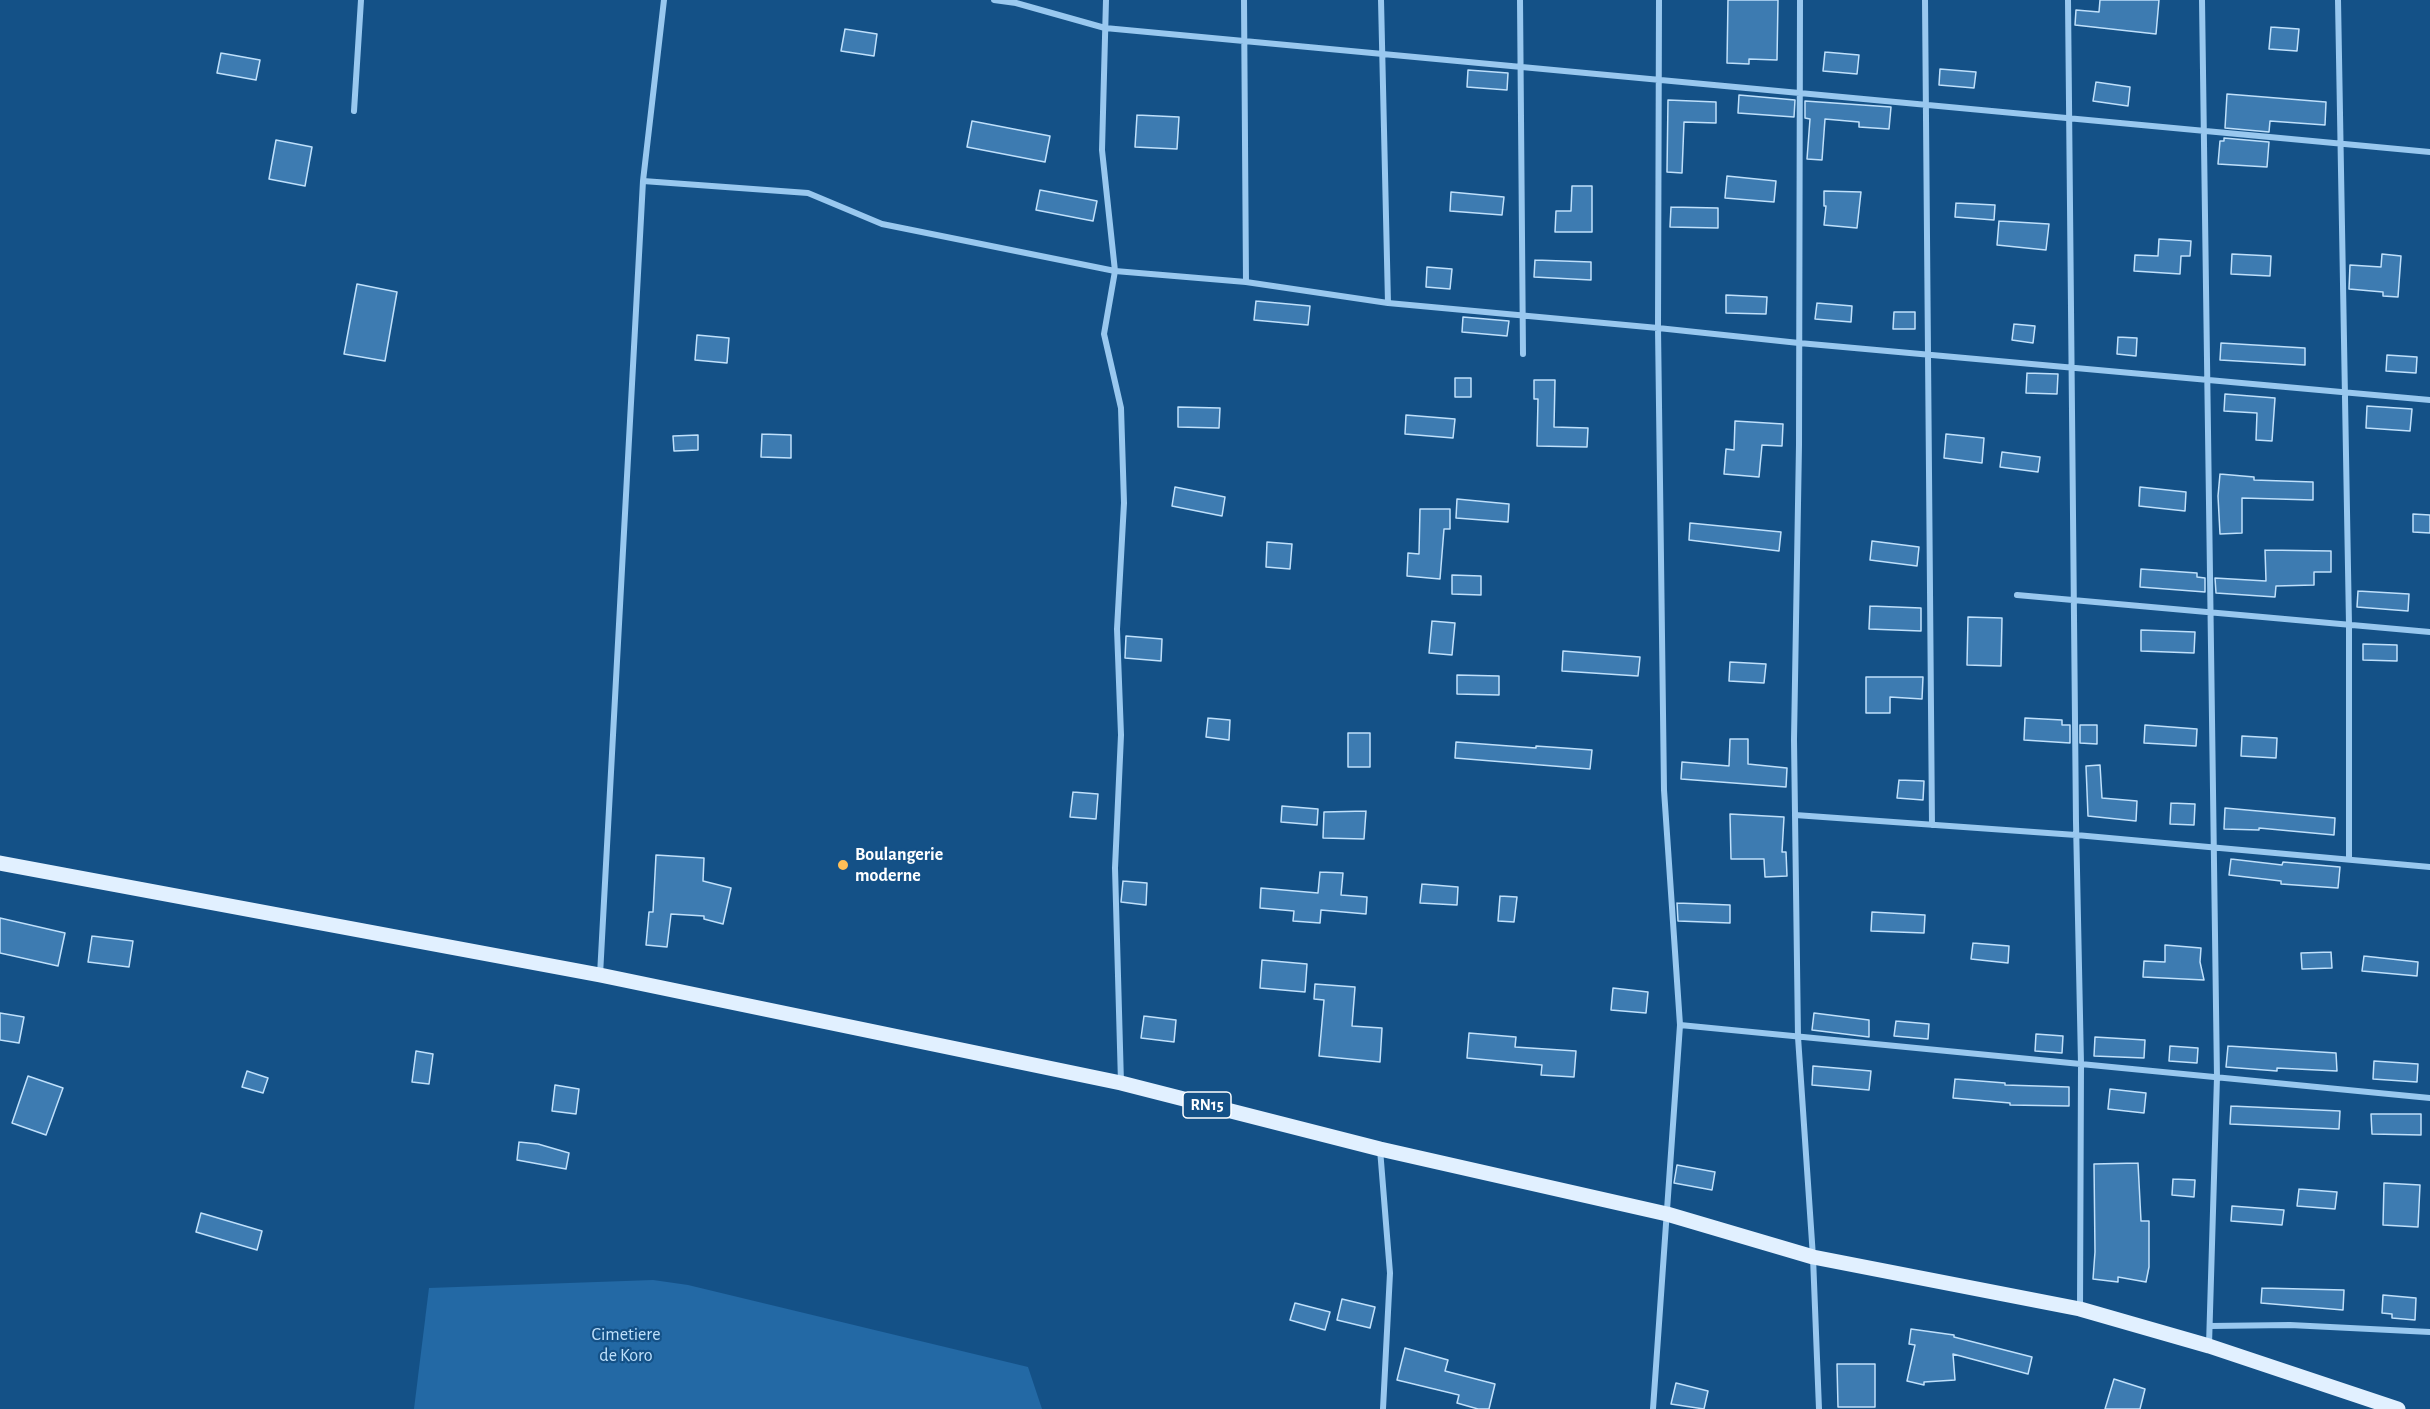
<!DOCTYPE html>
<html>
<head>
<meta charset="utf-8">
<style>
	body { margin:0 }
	canvas { display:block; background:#145187 }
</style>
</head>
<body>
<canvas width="2430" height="1409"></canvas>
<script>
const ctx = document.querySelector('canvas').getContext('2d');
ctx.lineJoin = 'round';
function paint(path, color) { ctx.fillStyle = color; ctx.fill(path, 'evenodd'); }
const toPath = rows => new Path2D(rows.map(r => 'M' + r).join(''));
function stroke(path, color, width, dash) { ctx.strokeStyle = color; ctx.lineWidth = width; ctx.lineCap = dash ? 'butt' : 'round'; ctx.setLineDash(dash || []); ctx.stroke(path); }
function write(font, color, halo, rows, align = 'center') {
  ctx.font = font + ' "Alegreya Sans",sans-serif'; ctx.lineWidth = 4.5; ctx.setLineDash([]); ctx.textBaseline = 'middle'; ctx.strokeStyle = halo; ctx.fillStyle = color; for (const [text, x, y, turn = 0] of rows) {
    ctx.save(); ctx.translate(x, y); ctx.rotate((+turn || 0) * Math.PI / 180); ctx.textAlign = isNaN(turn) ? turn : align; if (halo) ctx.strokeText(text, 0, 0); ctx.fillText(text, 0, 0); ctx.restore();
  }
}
paint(toPath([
	[653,1280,688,1285,1028,1367,1042,1409,414,1409,429,1288]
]), '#2369a5');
const building = toPath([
	[1728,0,1778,0,1777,60,1749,59,1749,64,1727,63,1728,0],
	[2100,0,2159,0,2156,34,2075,25,2076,10,2099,12,2100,0],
	[2271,27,2299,29,2297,51,2269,49,2271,27],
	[845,29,877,34,874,56,841,51,845,29],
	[1825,52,1859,55,1857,74,1823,71,1825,52],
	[221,53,260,60,256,80,217,73,221,53],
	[1940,69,1976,72,1974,88,1939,85,1940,69],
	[1468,70,1508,73,1507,90,1467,87,1468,70],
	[2096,82,2130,87,2128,106,2093,101,2096,82],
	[2227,94,2326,102,2325,125,2270,121,2269,132,2225,128,2227,94],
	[1739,95,1795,100,1794,117,1738,113,1739,95],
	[1668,100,1716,102,1716,123,1684,122,1682,173,1667,172,1668,100],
	[1805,101,1891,107,1889,129,1859,127,1859,122,1825,119,1822,160,1807,159,1810,119,1805,118,1805,101],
	[1137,115,1179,117,1177,149,1135,147,1137,115],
	[972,121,1050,136,1045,162,967,147,972,121],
	[2224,138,2269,142,2267,167,2218,164,2220,141,2224,141,2224,138],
	[276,140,312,147,305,186,269,179,276,140],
	[1727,176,1776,181,1774,202,1725,198,1727,176],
	[1572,186,1592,186,1592,232,1555,232,1556,211,1571,211,1572,186],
	[1040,190,1097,201,1093,221,1036,210,1040,190],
	[1824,191,1861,192,1857,228,1824,225,1826,206,1824,206,1824,191],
	[1451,192,1504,197,1502,215,1450,211,1451,192],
	[1956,203,1995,205,1994,220,1955,217,1956,203],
	[1671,207,1718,208,1718,228,1670,227,1671,207],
	[1999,221,2049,224,2046,250,1997,245,1999,221],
	[2159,239,2191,241,2190,256,2181,256,2180,274,2134,271,2135,255,2158,256,2159,239],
	[2232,254,2271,256,2270,276,2231,274,2232,254],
	[2382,254,2401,256,2398,297,2383,296,2383,292,2349,289,2350,265,2381,267,2382,254],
	[1535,260,1591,262,1591,280,1534,277,1535,260],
	[1427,267,1452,269,1450,289,1426,287,1427,267],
	[357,284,397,292,385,361,344,354,357,284],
	[1726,295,1767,297,1766,314,1726,313,1726,295],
	[1256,301,1310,306,1308,325,1254,320,1256,301],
	[1817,303,1852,306,1851,322,1815,319,1817,303],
	[1894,312,1915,312,1915,329,1893,329,1894,312],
	[1463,317,1509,321,1507,336,1462,332,1463,317],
	[2014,324,2035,326,2033,343,2012,340,2014,324],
	[697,335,729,338,727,363,695,360,697,335],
	[2118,337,2137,338,2136,356,2117,354,2118,337],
	[2221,343,2305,348,2305,365,2220,360,2221,343],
	[2387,355,2417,357,2416,373,2386,371,2387,355],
	[2027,373,2058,374,2057,394,2026,393,2027,373],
	[1455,378,1471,378,1471,397,1455,397,1455,378],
	[1534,380,1555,380,1554,427,1588,428,1587,447,1537,446,1538,399,1534,399,1534,380],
	[2225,394,2275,398,2272,441,2256,440,2257,413,2224,411,2225,394],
	[2367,406,2412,409,2410,431,2366,428,2367,406],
	[1178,407,1220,408,1219,428,1178,427,1178,407],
	[1406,415,1455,419,1453,438,1405,434,1406,415],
	[1735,421,1783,424,1782,446,1762,445,1759,477,1724,474,1726,449,1734,450,1735,421],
	[762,434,791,435,791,458,761,457,762,434],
	[1946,434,1984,438,1982,463,1944,458,1946,434],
	[698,435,698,450,674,451,673,436,698,435],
	[2002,452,2040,457,2038,472,2000,467,2002,452],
	[2220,474,2254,477,2254,480,2313,482,2313,500,2242,498,2242,533,2220,534,2218,496,2220,474],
	[1175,487,1225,497,1222,516,1172,506,1175,487],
	[2140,487,2186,492,2185,511,2139,506,2140,487],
	[1457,499,1509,504,1508,522,1456,518,1457,499],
	[1420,509,1450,509,1450,529,1444,529,1440,579,1407,576,1408,553,1419,554,1420,509],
	[2413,514,2430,515,2430,533,2413,532,2413,514],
	[1690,523,1781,532,1779,551,1689,540,1690,523],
	[1872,541,1919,547,1917,566,1870,560,1872,541],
	[1267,542,1292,544,1290,569,1266,567,1267,542],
	[2265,550,2331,551,2331,572,2314,572,2314,585,2276,586,2275,597,2216,593,2215,578,2266,581,2265,550],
	[2141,569,2197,573,2197,577,2205,578,2205,592,2140,587,2141,569],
	[1452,575,1481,576,1481,595,1452,594,1452,575],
	[2358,591,2409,594,2408,611,2357,607,2358,591],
	[1870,606,1921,608,1921,631,1869,629,1870,606],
	[1968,617,2002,618,2001,666,1967,665,1968,617],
	[1432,621,1455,623,1452,655,1429,653,1432,621],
	[2141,630,2195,632,2194,653,2141,651,2141,630],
	[1126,636,1162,639,1161,661,1125,658,1126,636],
	[2363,644,2397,645,2397,661,2363,660,2363,644],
	[1563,651,1640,657,1638,676,1562,671,1563,651],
	[1730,662,1766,664,1764,683,1729,681,1730,662],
	[1457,675,1499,676,1499,695,1457,694,1457,675],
	[1866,677,1923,677,1922,699,1890,697,1890,713,1866,713,1866,677],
	[1208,718,1230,720,1229,740,1206,737,1208,718],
	[2025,718,2062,720,2062,725,2070,725,2070,743,2024,740,2025,718],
	[2080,725,2097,725,2097,744,2080,743,2080,725],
	[2145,725,2197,729,2196,746,2144,743,2145,725],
	[1348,733,1370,733,1370,767,1348,767,1348,733],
	[2242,736,2277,738,2276,758,2241,756,2242,736],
	[1730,739,1748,739,1748,764,1787,768,1786,787,1681,779,1682,762,1729,766,1730,739],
	[1456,742,1536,748,1536,746,1592,750,1590,769,1455,758,1456,742],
	[2100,765,2102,798,2137,801,2136,821,2088,816,2086,766,2100,765],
	[1899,780,1924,781,1923,800,1897,798,1899,780],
	[1073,792,1098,794,1096,819,1070,817,1073,792],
	[2171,803,2195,804,2194,825,2170,824,2171,803],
	[1282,806,1318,809,1317,825,1281,822,1282,806],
	[2225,808,2335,818,2334,835,2259,828,2259,830,2224,829,2225,808],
	[1366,811,1364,839,1323,838,1324,812,1366,811],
	[1730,814,1784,817,1782,852,1786,852,1787,876,1765,877,1764,859,1731,859,1730,814],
	[656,855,704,858,703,881,731,888,723,924,704,919,704,916,671,914,667,947,646,945,649,912,653,912,656,855],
	[2231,859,2282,865,2283,862,2340,867,2338,888,2281,884,2281,881,2229,875,2231,859],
	[1320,872,1343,873,1341,895,1367,897,1366,914,1321,910,1320,923,1293,921,1294,911,1260,908,1261,888,1318,893,1320,872],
	[1123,881,1147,883,1146,905,1121,902,1123,881],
	[1422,884,1458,887,1457,905,1420,903,1422,884],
	[1500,896,1517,897,1514,922,1498,921,1500,896],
	[1677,903,1730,905,1730,923,1678,921,1677,903],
	[1872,912,1925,915,1924,933,1871,931,1872,912],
	[0,918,65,933,58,966,0,953,0,918],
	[92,936,133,941,129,967,88,962,92,936],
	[1973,943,2009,946,2008,963,1971,959,1973,943],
	[2165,945,2201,948,2200,962,2204,980,2143,977,2144,961,2165,962,2165,945],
	[2331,952,2332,968,2302,969,2301,953,2331,952],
	[2364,956,2418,962,2417,976,2362,971,2364,956],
	[1262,960,1307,964,1305,992,1260,988,1262,960],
	[1315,984,1355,987,1352,1026,1382,1028,1380,1062,1319,1056,1324,1000,1314,999,1315,984],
	[1613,988,1648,992,1646,1013,1611,1010,1613,988],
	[0,1013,24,1017,19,1043,0,1040,0,1013],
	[1814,1013,1869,1020,1869,1037,1812,1030,1814,1013],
	[1144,1016,1176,1020,1174,1042,1141,1038,1144,1016],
	[1896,1021,1929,1024,1928,1039,1894,1036,1896,1021],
	[1469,1033,1516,1037,1515,1047,1576,1051,1574,1077,1541,1075,1542,1065,1467,1058,1469,1033],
	[2036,1034,2063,1036,2062,1053,2035,1051,2036,1034],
	[2095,1037,2145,1040,2144,1058,2094,1056,2095,1037],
	[2170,1046,2198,1048,2197,1063,2169,1061,2170,1046],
	[2228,1046,2336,1053,2337,1071,2277,1068,2277,1071,2226,1067,2228,1046],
	[416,1051,433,1054,429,1084,412,1082,416,1051],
	[2374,1061,2418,1064,2417,1082,2373,1079,2374,1061],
	[1813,1066,1871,1071,1869,1090,1812,1085,1813,1066],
	[247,1071,268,1078,263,1093,242,1087,247,1071],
	[28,1076,63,1088,46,1135,12,1123,28,1076],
	[1955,1079,2005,1083,2005,1085,2069,1087,2069,1106,2010,1105,2010,1103,1953,1098,1955,1079],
	[555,1085,579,1089,576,1114,552,1111,555,1085],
	[2110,1089,2146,1093,2144,1113,2108,1109,2110,1089],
	[2231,1106,2340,1111,2339,1129,2230,1124,2231,1106],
	[2371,1114,2421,1114,2421,1135,2372,1134,2371,1114],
	[519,1142,538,1144,569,1153,566,1169,517,1160,519,1142],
	[2138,1163,2141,1221,2149,1221,2149,1267,2146,1282,2118,1277,2118,1282,2093,1279,2095,1252,2094,1164,2138,1163],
	[1677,1165,1715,1172,1712,1190,1674,1183,1677,1165],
	[2173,1179,2195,1180,2194,1197,2172,1195,2173,1179],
	[2384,1183,2420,1185,2418,1227,2383,1225,2384,1183],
	[2299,1189,2337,1192,2335,1209,2297,1206,2299,1189],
	[2232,1206,2284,1210,2282,1225,2231,1221,2232,1206],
	[201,1213,262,1231,257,1250,196,1232,201,1213],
	[2262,1288,2344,1290,2343,1310,2261,1303,2262,1288],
	[2383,1295,2416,1298,2415,1320,2392,1318,2392,1314,2382,1313,2383,1295],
	[1342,1299,1375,1307,1370,1328,1337,1320,1342,1299],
	[1295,1303,1330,1312,1325,1330,1290,1320,1295,1303],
	[1911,1329,1954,1335,1954,1337,2032,1357,2028,1374,1953,1354,1955,1380,1924,1382,1924,1385,1907,1381,1915,1345,1909,1344,1911,1329],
	[1405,1348,1448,1360,1445,1371,1495,1384,1489,1409,1478,1409,1457,1403,1459,1395,1397,1380,1405,1348],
	[1837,1364,1875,1364,1875,1407,1838,1407,1837,1364],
	[2114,1379,2145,1389,2140,1409,2105,1409,2114,1379],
	[1676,1383,1708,1391,1704,1409,1671,1404,1676,1383]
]);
paint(building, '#3d7bb1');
stroke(building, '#bfe0fb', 1.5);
stroke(toPath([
	[994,0,1016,3,1105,28,2430,152],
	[1106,0,1102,150,1115,271,1104,334,1121,408,1124,503,1117,629,1121,735,1115,868,1121,1083],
	[1244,0,1246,282],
	[1381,0,1388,303],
	[1520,0,1523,354],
	[1800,0,1799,445,1794,740,1798,1037,1813,1257,1819,1409],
	[1925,0,1932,825],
	[2068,0,2076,822,2081,1064,2080,1309],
	[2202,0,2217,1077,2209,1345],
	[2338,0,2349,624,2349,859],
	[354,111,361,0],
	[643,181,808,193,882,224,1115,271,1246,282,1388,303,1658,328,1799,343,2430,400],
	[2017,595,2430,632],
	[1795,815,2076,835,2430,867],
	[600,975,643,181,664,0],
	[1680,1025,2430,1098],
	[1380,1149,1390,1273,1383,1409],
	[2210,1326,2290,1325,2430,1332],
	[1653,1409,1680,1025,1664,790,1658,328,1659,0]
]), '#99c8ef', 6);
stroke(toPath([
	[0,863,600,975,1121,1083,1380,1149,1667,1214,1813,1257,2080,1309,2209,1346,2398,1409]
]), '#e1f0ff', 15);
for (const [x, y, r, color] of [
	[843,865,6,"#ffbf57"]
]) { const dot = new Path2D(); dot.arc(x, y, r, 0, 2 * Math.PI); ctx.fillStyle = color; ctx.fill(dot); stroke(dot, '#145187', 2); }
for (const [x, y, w] of [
	[1207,1105,48]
]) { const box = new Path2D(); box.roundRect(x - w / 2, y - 13, w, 26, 4.5); ctx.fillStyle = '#145187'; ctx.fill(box); stroke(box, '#fff', 1.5); }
write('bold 16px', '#fff', null, [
	["RN15",1207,1105]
]);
write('bold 18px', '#fff', '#145187', [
	["Boulangerie",855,855],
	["moderne",855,876]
], 'left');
write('18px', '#bfe0fb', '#145187', [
	["Cimetiere",626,1335],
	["de Koro",626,1356]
]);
</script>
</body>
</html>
